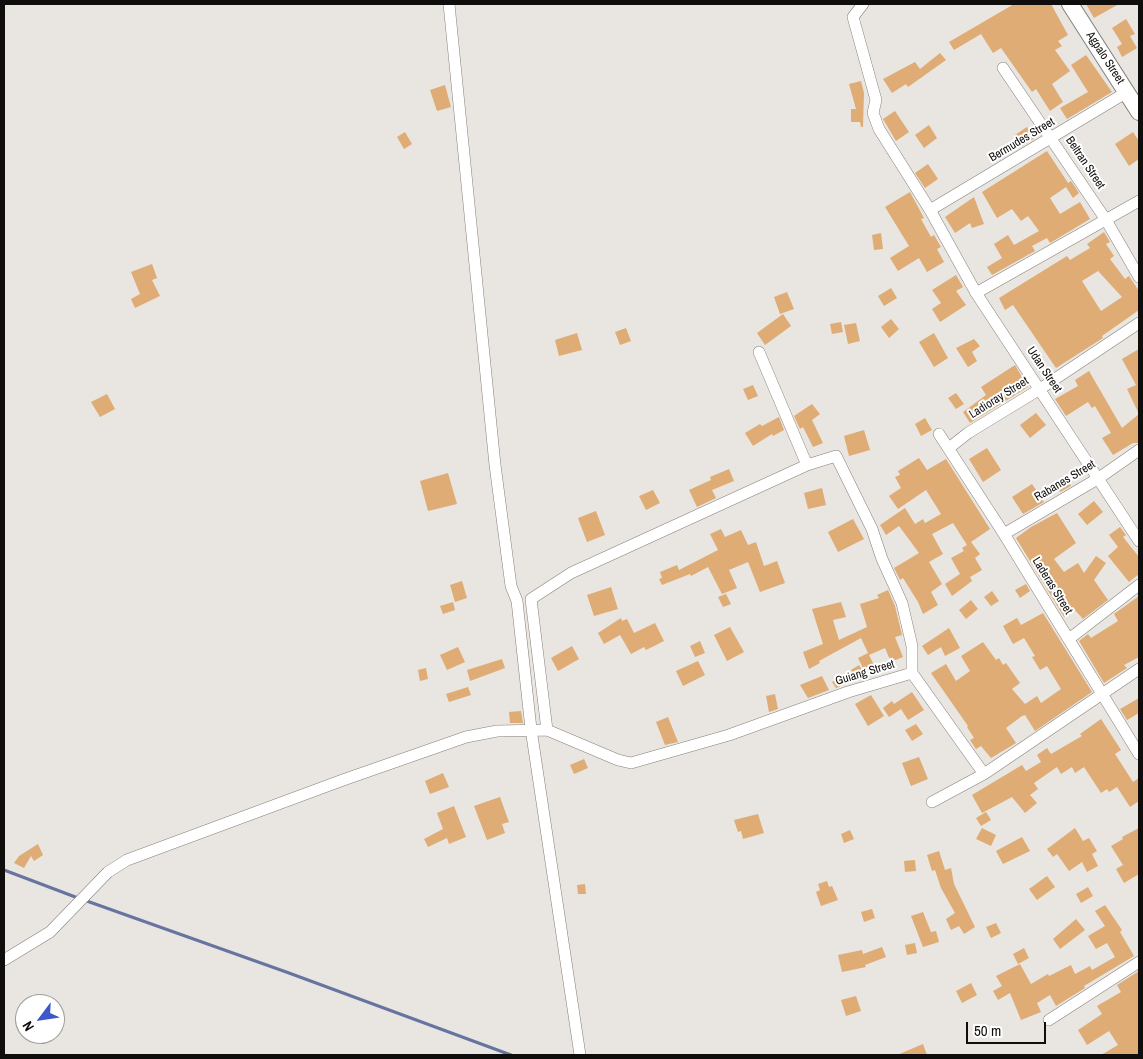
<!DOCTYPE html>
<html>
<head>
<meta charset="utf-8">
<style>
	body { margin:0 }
	#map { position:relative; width:1143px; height:1059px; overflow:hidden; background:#e9e5e0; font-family:"Archivo Narrow",sans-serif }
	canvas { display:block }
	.frame { position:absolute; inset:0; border:5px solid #100e0d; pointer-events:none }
	.north { position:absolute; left:15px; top:994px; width:50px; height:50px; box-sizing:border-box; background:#fff; border:1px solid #9f9f9e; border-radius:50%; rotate:239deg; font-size:14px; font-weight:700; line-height:20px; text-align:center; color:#100e0d }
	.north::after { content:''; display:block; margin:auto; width:18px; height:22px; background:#3d58ca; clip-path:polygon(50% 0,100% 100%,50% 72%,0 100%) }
	.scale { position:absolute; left:966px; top:1022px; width:80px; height:22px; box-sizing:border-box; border:2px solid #100e0d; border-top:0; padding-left:6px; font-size:15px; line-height:18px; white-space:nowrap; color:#100e0d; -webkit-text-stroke:4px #fff; paint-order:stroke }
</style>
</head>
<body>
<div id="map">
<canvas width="1143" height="1059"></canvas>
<div class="frame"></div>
<div class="north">N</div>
<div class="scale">50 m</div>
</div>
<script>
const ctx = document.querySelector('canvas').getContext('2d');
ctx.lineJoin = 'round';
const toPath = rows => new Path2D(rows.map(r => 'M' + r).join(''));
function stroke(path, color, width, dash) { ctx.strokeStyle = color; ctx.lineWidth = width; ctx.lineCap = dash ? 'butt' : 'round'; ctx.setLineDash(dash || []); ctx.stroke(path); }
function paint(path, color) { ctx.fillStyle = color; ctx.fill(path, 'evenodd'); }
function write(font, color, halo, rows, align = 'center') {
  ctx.font = font + ' "Archivo Narrow",sans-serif'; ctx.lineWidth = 4; ctx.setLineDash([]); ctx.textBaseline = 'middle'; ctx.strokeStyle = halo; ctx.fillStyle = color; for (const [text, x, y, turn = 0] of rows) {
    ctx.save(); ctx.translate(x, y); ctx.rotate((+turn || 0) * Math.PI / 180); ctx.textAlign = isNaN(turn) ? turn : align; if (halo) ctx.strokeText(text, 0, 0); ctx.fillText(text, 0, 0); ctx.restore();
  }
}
stroke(toPath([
	[4,870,78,898],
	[84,900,289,973,511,1055]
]), '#66749f', 3);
paint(toPath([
	[1014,4,1051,4,1068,35,1058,41,1062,46,1055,50,1070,71,1052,84,1063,102,1050,111,1036,89,1032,92,1001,48,993,53,981,34,954,50,949,42],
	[1086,4,1119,4,1094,18],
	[1126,19,1135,34,1130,36,1137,48,1122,57,1117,47,1122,44,1112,28],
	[940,53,946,60,908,87,906,84,892,93,883,79,915,62,920,69],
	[1086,55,1112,92,1067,119,1060,108,1088,92,1071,65],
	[861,81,864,93,863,127,861,127,860,122,851,122,851,109,856,109,849,84],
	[445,85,451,107,437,111,430,90],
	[895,111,909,132,896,141,883,119],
	[929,125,937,138,924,148,915,135],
	[1027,127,1035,138,1022,146,1015,135],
	[405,132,412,144,404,149,397,137],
	[1133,132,1139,141,1139,159,1129,166,1115,144],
	[1047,151,1068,183,1071,181,1079,193,1073,198,1066,187,1050,198,1060,214,1080,202,1090,219,1050,243,1047,238,1032,246,1035,251,992,275,987,267,1002,258,994,244,1008,235,1014,245,1039,231,1028,216,1021,221,1012,209,997,218,982,192],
	[928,164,938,179,925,188,915,173],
	[910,192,924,218,921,219,931,237,934,235,941,247,937,249,944,262,927,272,919,258,898,271,890,258,909,246,885,207],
	[974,197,984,224,972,228,970,223,955,233,945,217],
	[1104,232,1110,242,1106,244,1114,256,1110,259,1125,279,1129,276,1139,291,1139,310,1102,336,1103,338,1056,368,1013,305,1005,310,999,298,1067,256,1070,260,1090,248,1087,244],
	[1098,271,1122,297,1101,311,1082,281],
	[881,233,883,249,874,250,872,235],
	[152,264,157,278,152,280,160,296,135,308,131,299,140,294,131,272],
	[956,275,963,287,956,291,966,305,940,322,932,309,941,303,932,290],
	[891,288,897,298,884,306,878,296],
	[787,292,794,309,780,314,774,297],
	[783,314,791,326,765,345,757,333],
	[891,319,899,329,889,338,881,327],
	[841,322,843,332,832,334,830,324],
	[856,323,860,341,848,344,844,325],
	[626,328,631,341,620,345,615,332],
	[577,333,582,350,559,356,555,340],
	[934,333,948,358,934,367,919,342],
	[974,339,980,346,972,352,977,361,968,367,956,348],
	[1139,349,1139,414,1127,389,1136,385,1122,359],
	[1015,365,1028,387,970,423,963,412,986,395,981,387],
	[1089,371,1122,428,1139,414,1139,443,1133,443,1113,455,1102,438,1111,433,1095,406,1092,408,1088,402,1066,416,1055,399,1078,386,1075,380],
	[753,385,758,396,748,400,743,389],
	[956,393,964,404,956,409,948,398],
	[107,394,115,409,100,417,91,402],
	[812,404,820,414,812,420,823,443,813,447,803,427,800,429,794,416],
	[1036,413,1046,425,1030,438,1020,425],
	[779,417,784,430,773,436,772,434,753,446,745,433,760,424,762,426],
	[925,418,932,430,921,436,915,424],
	[864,430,870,450,849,456,844,436],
	[987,448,1001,470,983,482,969,459],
	[919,458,927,470,946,459,990,529,971,542,980,554,975,558,982,570,970,577,972,581,952,596,945,584,960,574,951,558,964,551,962,548,967,545,953,523,932,534,943,554,929,562,942,584,931,592,938,605,923,614,918,602,903,578,900,580,894,568,919,553,899,526,886,535,880,525,905,508,915,524,923,519,925,523,941,514,926,490,898,509,889,496,901,488,895,477,900,475,898,471],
	[729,469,734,481,712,490,716,498,697,507,689,490,711,480,710,477],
	[448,473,457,504,428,511,420,481],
	[1067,478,1071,486,1060,492,1056,484],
	[1032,484,1044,502,1023,514,1012,497],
	[822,488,826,505,808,509,804,493],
	[653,490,660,503,646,510,639,496],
	[1094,501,1103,512,1087,525,1078,514],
	[596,511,605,535,587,542,578,518],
	[1057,513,1076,543,1054,559,1064,572,1078,563,1084,573,1096,556,1106,563,1094,580,1108,600,1083,619,1074,609,1064,617,1016,538,1031,527],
	[853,519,864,539,838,552,828,532],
	[1120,527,1126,535,1123,537,1139,557,1139,574,1129,582,1108,556,1118,547,1109,535],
	[721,529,725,537,741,530,748,545,756,542,764,566,777,561,785,583,760,592,748,562,729,570,737,588,722,594,708,567,691,576,690,574,662,585,659,579,662,578,660,572,677,565,679,570,718,550,710,534],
	[462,581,467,598,455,602,450,585],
	[1026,584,1030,591,1020,598,1015,590],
	[611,587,618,609,594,616,587,595],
	[888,590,895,606,902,635,895,637,903,657,891,662,885,648,869,655,874,665,864,670,858,658,868,653,861,638,819,661,820,663,809,669,803,652,823,644,812,609,841,602,846,617,833,620,839,640,867,627,860,604,879,598,877,595],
	[992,591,999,601,991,606,984,597],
	[726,594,731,604,723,607,718,597],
	[1139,596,1139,657,1124,665,1127,668,1104,683,1079,641,1088,634,1091,638,1118,621,1114,614],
	[971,600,978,609,966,619,959,610],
	[453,602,455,610,443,614,440,606],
	[1043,613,1092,692,1035,731,1025,715,1022,716,1006,728,1016,743,991,758,981,746,976,749,970,740,974,738,967,727,968,726,931,673,946,664,956,681,970,671,961,656,983,642,996,660,999,658,1003,665,1006,663,1020,683,1012,689,1025,704,1037,696,1041,703,1061,689,1047,666,1040,670,1032,657,1035,656,1024,638,1013,644,1003,626,1017,618,1021,625],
	[621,618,622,621,627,619,634,633,655,623,664,641,646,650,644,647,631,654,620,635,604,644,598,633],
	[730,627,744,652,727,661,714,635],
	[949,628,960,648,945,656,941,647,928,655,922,646],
	[700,641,705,653,695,657,690,646],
	[572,646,579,659,558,671,551,658],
	[458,647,465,662,447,670,440,655],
	[502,659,505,668,470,681,467,670],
	[698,661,705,675,683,686,676,671],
	[859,665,867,678,857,681,856,680,836,688,832,682,852,672,851,670],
	[426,668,428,679,420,681,418,670],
	[822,676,829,690,808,698,800,685],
	[468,687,471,695,449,702,446,694],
	[912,692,924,710,908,720,901,709,889,717,883,708,892,701,894,704],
	[775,694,778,709,769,712,766,696],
	[871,695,884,716,868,726,855,704],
	[1139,698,1139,713,1127,720,1120,709],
	[521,711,523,723,510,723,509,712],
	[668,717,678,742,665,745,656,722],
	[1101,719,1121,750,1115,754,1133,782,1139,778,1139,801,1130,807,1117,787,1109,792,1107,789,1101,793,1084,767,1075,773,1072,767,1061,774,1057,767,1034,783,1038,789,1030,795,1037,803,1025,813,1012,797,982,813,972,795,1022,765,1026,771,1041,762,1037,755,1047,748,1051,754,1082,736,1080,734],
	[916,724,923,734,912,741,905,730],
	[919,757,928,779,911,786,902,763],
	[584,759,588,768,574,774,570,765],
	[443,773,449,787,430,794,425,781],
	[500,797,509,822,502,824,505,833,487,840,474,806],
	[454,806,466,837,449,844,447,838,428,847,424,839,443,829,437,813],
	[986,812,991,820,981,826,976,818],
	[758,814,764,833,743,839,741,831,738,832,734,820],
	[982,828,996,835,991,846,976,839],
	[1075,828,1083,841,1089,838,1097,851,1092,854,1098,866,1087,872,1082,862,1069,871,1057,854,1053,857,1047,849],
	[1139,828,1139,874,1124,883,1116,869,1123,865,1111,846,1123,839,1122,837],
	[850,830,854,839,844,843,841,834],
	[1022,837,1030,851,1003,864,996,851],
	[38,844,43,855,34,861,31,856,24,868,14,863,19,856],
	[939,851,945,870,951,868,954,884,975,927,964,934,959,926,951,930,946,919,955,913,941,888,935,870,932,871,927,855],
	[915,860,916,871,905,872,904,861],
	[1047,876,1055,887,1037,900,1029,889],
	[827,881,829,887,832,886,838,900,821,906,816,892,820,890,818,884],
	[585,884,586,894,578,894,577,885],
	[1088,887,1093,896,1081,903,1076,894],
	[1105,905,1122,930,1120,932,1134,956,1084,986,1085,988,1056,1006,1050,995,1037,1003,1041,1012,1021,1020,1010,993,998,1000,993,991,1002,986,996,976,1020,964,1031,984,1048,974,1049,976,1071,965,1075,974,1090,966,1092,970,1115,957,1107,943,1096,949,1088,936,1105,926,1095,911],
	[872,909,875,918,864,922,861,912],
	[923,912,931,932,936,931,939,942,923,947,911,916],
	[1076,919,1085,930,1060,949,1053,939],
	[996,923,1001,933,991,938,986,927],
	[915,943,917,953,907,955,905,945],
	[882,947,886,957,865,965,866,967,842,972,838,955,862,950,863,954],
	[1024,948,1029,958,1018,964,1013,954],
	[1139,971,1139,1055,1101,1055,1118,1045,1109,1031,1087,1045,1078,1030,1102,1014,1097,1006,1121,992,1117,985],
	[971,983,977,995,962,1003,956,991],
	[856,996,861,1011,846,1016,841,1000],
	[923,1044,927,1055,897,1055]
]), '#deac74');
const street = toPath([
	[449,4,495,465,511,586,517,601,531,729,580,1055],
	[863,4,853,17,876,100,873,113,879,129,930,210,976,293,1139,541],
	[1003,68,1106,220,1139,277],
	[930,210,1127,92],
	[976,293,1139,201],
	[759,352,807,465],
	[939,434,1004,534,1139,754],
	[949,448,968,433,1040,389,1139,323],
	[1004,534,1099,478,1139,450],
	[1069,639,1139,585],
	[547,730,531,599,571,573,807,465,836,456,872,529,882,559,902,603,912,646,912,673],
	[932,802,984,774],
	[4,960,50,932,108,872,127,860,343,780,466,737,497,731,547,730,618,760,631,763,729,735,848,692,912,673,984,774,1139,669],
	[1049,1020,1139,962]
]);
const secondary = toPath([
	[1070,4,1139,112]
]);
stroke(street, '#84807c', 12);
stroke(secondary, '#84807c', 18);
stroke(street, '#fff', 11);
stroke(secondary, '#fff', 16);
write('12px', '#100e0d', '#fff', [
	["Agpalo Street",1105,58,57],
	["Bermudes Street",1022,140,-31],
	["Beltran Street",1085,163,56],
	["Udan Street",1044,370,56],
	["Ladioray Street",999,398,-32],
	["Rabanes Street",1065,481,-31],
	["Laderas Street",1052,586,58],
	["Guiang Street",865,673,-17]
]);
</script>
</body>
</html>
